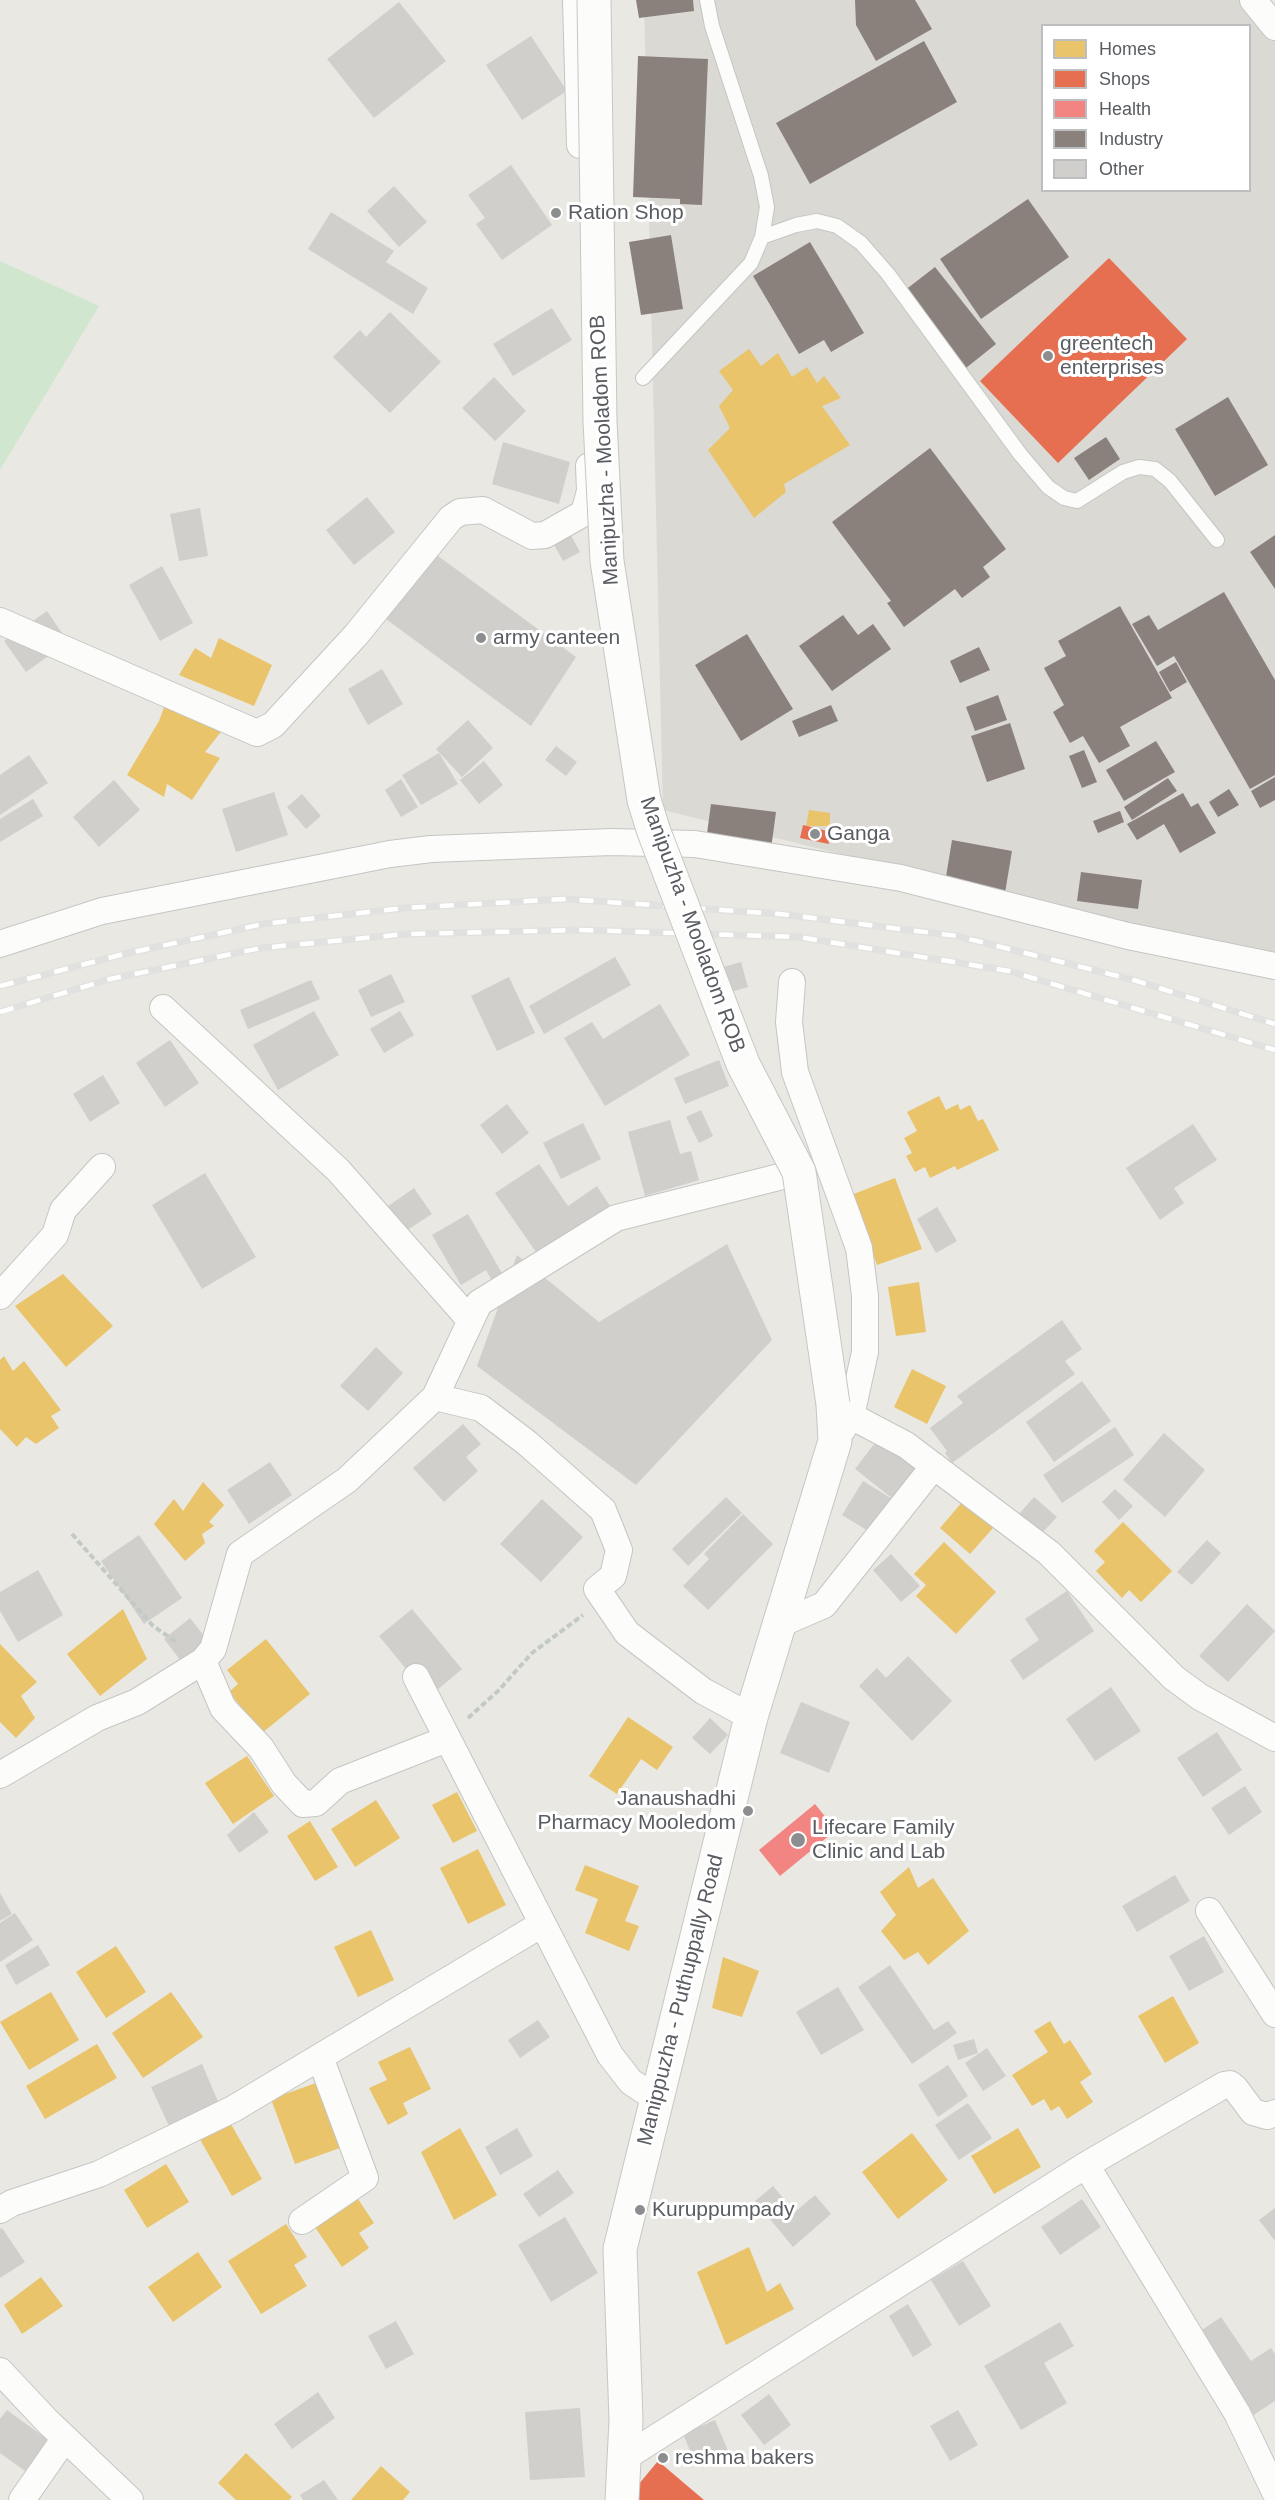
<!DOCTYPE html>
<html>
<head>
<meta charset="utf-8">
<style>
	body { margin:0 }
	#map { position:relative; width:1275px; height:2500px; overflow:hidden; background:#e9e8e3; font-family:Arial,sans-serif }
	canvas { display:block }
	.legend { position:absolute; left:1041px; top:24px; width:210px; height:168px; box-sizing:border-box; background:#fff; border:2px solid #bdbec0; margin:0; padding:8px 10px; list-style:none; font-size:18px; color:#595c61 }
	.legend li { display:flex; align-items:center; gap:12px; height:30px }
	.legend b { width:30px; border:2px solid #bdbec0 }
</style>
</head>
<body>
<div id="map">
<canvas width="1275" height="2500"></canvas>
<ul class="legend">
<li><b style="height:16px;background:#e9c46a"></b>Homes</li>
<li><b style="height:16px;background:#e76f51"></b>Shops</li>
<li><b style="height:16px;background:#f28482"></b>Health</li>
<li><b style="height:16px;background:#8a817c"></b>Industry</li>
<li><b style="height:16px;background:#d0cfcc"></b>Other</li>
</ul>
</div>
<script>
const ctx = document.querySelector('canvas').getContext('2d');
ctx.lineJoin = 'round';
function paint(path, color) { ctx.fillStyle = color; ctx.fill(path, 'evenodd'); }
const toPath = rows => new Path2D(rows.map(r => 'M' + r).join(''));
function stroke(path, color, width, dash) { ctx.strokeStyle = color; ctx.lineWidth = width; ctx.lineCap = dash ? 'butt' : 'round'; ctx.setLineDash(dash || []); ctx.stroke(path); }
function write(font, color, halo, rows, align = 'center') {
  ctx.font = font + ' Arial,sans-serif'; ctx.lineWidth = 6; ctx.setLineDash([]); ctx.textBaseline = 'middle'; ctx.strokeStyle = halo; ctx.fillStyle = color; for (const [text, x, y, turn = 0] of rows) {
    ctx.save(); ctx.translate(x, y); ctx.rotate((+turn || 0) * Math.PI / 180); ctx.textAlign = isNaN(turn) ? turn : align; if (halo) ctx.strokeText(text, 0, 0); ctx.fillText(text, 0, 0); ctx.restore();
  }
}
paint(toPath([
	[644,0,1270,0,1275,6,1275,974,986,890,663,810],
	[1042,26,1250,26,1250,190,1042,190]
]), '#dad9d4');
paint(toPath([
	[0,261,99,306,0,470]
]), '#d0e6ce');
paint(toPath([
	[749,349,761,366,778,353,792,377,807,367,817,383,824,376,841,398,822,406,850,445,784,484,786,492,754,518,708,450,730,428,719,406,733,390,719,371],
	[219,638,272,665,254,706,179,675,195,648,211,658],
	[166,702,224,728,205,752,220,758,192,800,167,784,164,797,127,775,159,721],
	[809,810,830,813,830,826,806,826],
	[939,1096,946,1110,958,1104,960,1110,970,1105,978,1121,983,1119,999,1150,957,1170,955,1166,930,1178,925,1167,915,1172,906,1156,912,1153,904,1138,917,1131,907,1112],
	[895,1178,922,1249,877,1265,851,1195],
	[63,1274,113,1326,66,1367,15,1306],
	[919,1282,926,1332,896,1336,888,1287],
	[4,1356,13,1371,24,1361,61,1410,51,1416,59,1428,36,1444,26,1437,17,1447,0,1429,0,1360],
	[912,1369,946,1386,927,1424,894,1407],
	[203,1482,224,1505,209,1522,214,1526,202,1534,205,1543,185,1561,154,1524,174,1499,183,1511],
	[963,1501,993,1528,970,1554,940,1528],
	[1123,1522,1172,1571,1141,1602,1129,1590,1122,1598,1096,1571,1105,1562,1094,1551],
	[944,1542,996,1592,956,1634,916,1596,926,1585,914,1574],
	[123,1609,147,1659,100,1696,67,1654],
	[266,1639,310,1694,262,1733,229,1692,238,1684,227,1670],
	[0,1644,37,1682,21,1696,35,1718,16,1738,0,1722],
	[628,1717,673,1747,657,1770,641,1759,617,1794,589,1776],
	[247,1756,274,1796,233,1824,205,1783],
	[457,1792,477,1831,453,1843,432,1805],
	[376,1800,400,1838,355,1867,331,1829],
	[310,1821,338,1867,315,1881,287,1836],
	[478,1849,506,1905,468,1924,440,1868],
	[585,1865,639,1886,625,1921,639,1926,629,1951,585,1933,598,1899,575,1890],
	[909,1867,918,1888,933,1878,969,1931,928,1965,918,1952,904,1960,881,1931,896,1915,880,1892],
	[371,1930,394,1980,358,1997,334,1947],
	[116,1946,146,1992,106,2018,76,1972],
	[723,1957,759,1971,742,2017,712,2008],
	[51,1992,79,2040,29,2070,0,2022],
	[171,1992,203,2037,143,2078,112,2033],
	[1173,1996,1199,2043,1165,2063,1138,2016],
	[1050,2021,1064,2044,1070,2040,1092,2074,1080,2082,1093,2102,1067,2119,1059,2106,1051,2111,1044,2099,1032,2106,1012,2075,1048,2052,1034,2031],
	[97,2044,117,2078,45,2119,26,2086],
	[410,2047,431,2089,403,2103,408,2114,388,2125,369,2088,387,2080,378,2062],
	[316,2083,340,2148,295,2164,271,2099],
	[227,2117,262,2179,232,2196,197,2134],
	[460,2128,497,2195,454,2220,421,2152],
	[1018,2128,1041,2167,994,2194,971,2156],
	[912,2133,948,2180,898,2219,862,2172],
	[166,2164,189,2202,147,2228,124,2190],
	[358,2199,374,2223,359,2233,369,2248,342,2267,315,2227],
	[286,2224,307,2257,294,2265,307,2286,261,2314,228,2261],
	[749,2247,767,2292,780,2283,794,2309,726,2345,697,2272],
	[198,2252,222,2287,173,2322,148,2287],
	[41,2277,63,2306,22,2334,4,2305],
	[246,2453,292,2497,289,2500,236,2500,218,2483],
	[381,2466,410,2492,403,2500,351,2500]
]), '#e9c46a');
paint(toPath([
	[1109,258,1187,339,1058,463,980,381],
	[803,825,827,831,829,844,800,838],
	[658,2461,704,2500,632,2500,628,2497]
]), '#e76f51');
paint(toPath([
	[815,1804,836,1830,780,1876,759,1850]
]), '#f28482');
paint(toPath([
	[636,0,693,0,694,11,639,18],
	[855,0,915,0,932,29,876,61,856,25],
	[924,41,957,102,810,184,776,123],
	[638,56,708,59,702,205,680,204,680,199,633,197],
	[1028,199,1069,257,981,319,940,259],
	[671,235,683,309,641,315,629,242],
	[810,242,864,333,831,352,824,340,799,354,753,276],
	[935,267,996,344,966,368,904,291],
	[1228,397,1268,465,1215,496,1175,429],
	[1106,437,1120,459,1089,480,1074,458],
	[930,448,1006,549,983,567,990,577,962,598,955,589,904,627,887,603,891,601,832,522],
	[1275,535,1275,589,1250,552],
	[1224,592,1275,680,1275,775,1250,789,1174,656,1157,666,1132,624,1149,615,1158,630],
	[1120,606,1172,698,1120,727,1130,746,1099,763,1083,736,1070,743,1053,712,1064,705,1044,668,1066,656,1058,641],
	[843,615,858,635,873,624,891,649,832,691,799,646],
	[747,634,793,709,741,741,695,665],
	[979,647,990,670,960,683,950,661],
	[1176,662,1187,682,1170,692,1159,672],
	[998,695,1007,720,975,731,966,707],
	[831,705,838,721,799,737,792,721],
	[1010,723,1025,769,987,782,971,736],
	[1156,741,1175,772,1124,801,1106,770],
	[1084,750,1097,782,1082,788,1069,756],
	[1275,777,1275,800,1260,808,1251,791],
	[1168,778,1177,791,1132,820,1124,807],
	[1229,789,1239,805,1218,817,1209,802],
	[1183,793,1191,807,1198,803,1216,833,1180,853,1164,824,1137,840,1127,824],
	[711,804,776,812,771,849,706,841],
	[1120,811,1124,822,1098,833,1093,821],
	[952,840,1012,851,1005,893,945,883],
	[1081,872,1142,880,1138,909,1077,901]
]), '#8a817c');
paint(toPath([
	[399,2,446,61,374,118,327,59],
	[531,36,567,91,522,120,486,65],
	[511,165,552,225,502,260,476,224,485,218,468,195],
	[394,186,427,222,399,247,367,211],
	[331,212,394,251,386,262,428,288,413,314,308,249],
	[552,308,572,340,513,376,493,344],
	[390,312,441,362,390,413,333,357,360,330,366,337],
	[494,377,526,411,495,441,462,408],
	[503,442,570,462,559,504,492,484],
	[367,497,395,532,354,565,326,530],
	[200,508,208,556,179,561,170,514],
	[569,532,580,552,563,561,552,541],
	[434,553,576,657,531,726,386,619],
	[162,566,193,623,160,641,129,585],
	[47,611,68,642,26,672,4,641],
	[382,669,403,704,368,725,348,689],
	[468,720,493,748,462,777,436,749],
	[556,746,577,762,566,776,545,760],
	[439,753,458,784,421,805,402,775],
	[29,755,48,783,0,815,0,775],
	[484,761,503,785,479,804,460,780],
	[401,779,418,807,401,817,385,790],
	[114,780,140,810,99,847,73,817],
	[274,792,288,835,236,852,222,809],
	[302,794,321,816,306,829,287,807],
	[33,799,43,816,0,842,0,819],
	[615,957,631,985,544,1034,529,1006],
	[741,962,748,987,724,994,716,969],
	[391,974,405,1002,371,1017,358,990],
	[509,977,535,1033,497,1051,471,996],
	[311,980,320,999,248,1029,240,1010],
	[660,1004,690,1055,605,1106,564,1038,592,1022,603,1039],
	[314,1011,339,1055,278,1090,253,1045],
	[400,1011,414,1035,384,1053,370,1029],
	[170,1040,199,1083,165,1107,136,1063],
	[719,1060,729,1086,685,1104,674,1078],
	[103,1075,120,1103,90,1122,73,1094],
	[507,1104,529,1133,502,1154,480,1125],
	[701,1110,713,1136,699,1143,686,1117],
	[670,1120,680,1154,691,1151,699,1180,645,1196,628,1132],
	[583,1123,601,1159,561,1179,543,1143],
	[1193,1124,1217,1160,1174,1188,1184,1203,1160,1220,1126,1168],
	[539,1164,568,1206,597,1186,610,1206,538,1255,495,1193],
	[205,1173,256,1257,202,1289,152,1205],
	[414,1188,432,1214,401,1234,384,1209],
	[937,1207,957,1241,936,1253,917,1219],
	[468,1214,503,1275,492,1281,486,1270,461,1285,432,1235],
	[727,1244,772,1340,636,1485,477,1366,517,1255,599,1322],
	[1062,1320,1082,1349,1065,1361,1075,1374,952,1463,945,1453,947,1451,930,1428,963,1403,957,1396],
	[376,1347,403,1373,368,1411,340,1386],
	[1082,1381,1111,1421,1054,1462,1026,1422],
	[463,1424,481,1444,466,1457,478,1471,444,1502,413,1468],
	[1115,1427,1134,1455,1062,1503,1043,1475],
	[1164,1433,1205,1470,1165,1517,1123,1480],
	[878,1439,921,1472,897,1502,855,1469],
	[270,1462,292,1495,249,1524,227,1490],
	[863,1481,894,1500,873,1534,842,1515],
	[1115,1489,1133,1506,1119,1520,1102,1502],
	[726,1497,742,1513,688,1566,672,1549],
	[1034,1497,1057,1517,1041,1534,1019,1514],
	[542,1499,583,1537,541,1582,500,1544],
	[743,1514,773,1544,708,1610,683,1586,709,1559,704,1554],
	[139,1535,182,1598,144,1624,101,1561],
	[1207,1540,1221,1553,1192,1585,1177,1572],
	[891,1554,920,1586,901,1602,873,1570],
	[38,1570,63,1615,18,1642,0,1611,0,1592],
	[1067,1591,1094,1631,1023,1680,1010,1660,1039,1640,1025,1619],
	[1247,1604,1275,1631,1228,1682,1199,1656],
	[412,1609,462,1669,429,1697,379,1636],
	[190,1618,208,1641,181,1661,164,1639],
	[908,1656,952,1701,912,1741,859,1686,877,1668,886,1678],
	[1111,1687,1141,1731,1095,1761,1066,1719],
	[801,1702,850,1722,829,1773,780,1753],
	[710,1718,728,1735,710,1754,692,1738],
	[1217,1732,1242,1770,1203,1797,1177,1758],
	[1245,1786,1262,1812,1229,1835,1211,1808],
	[254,1812,269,1832,239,1853,227,1835],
	[1175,1875,1190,1901,1137,1932,1122,1906],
	[0,1893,12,1914,0,1921],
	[15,1913,33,1940,0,1962,0,1923],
	[1204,1936,1224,1972,1189,1991,1169,1956],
	[38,1945,50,1965,16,1985,5,1965],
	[890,1965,934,2030,948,2021,957,2033,912,2064,858,1987],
	[838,1987,864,2030,821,2055,796,2012],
	[538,2020,550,2037,520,2058,508,2040],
	[974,2039,978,2053,958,2060,953,2045],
	[987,2048,1006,2076,983,2091,965,2063],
	[202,2064,219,2104,169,2126,151,2087],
	[948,2065,968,2096,938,2117,918,2085],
	[968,2103,992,2138,959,2160,935,2125],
	[517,2128,533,2156,500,2175,485,2147],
	[558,2170,574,2193,539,2217,523,2194],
	[773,2186,795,2212,815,2195,831,2214,793,2247,755,2201],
	[1082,2199,1101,2227,1060,2255,1041,2227],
	[1275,2208,1275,2241,1259,2220],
	[565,2217,598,2273,551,2302,518,2245],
	[2,2228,25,2262,0,2278,0,2229],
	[963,2261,991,2306,959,2326,931,2280],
	[908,2304,932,2345,913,2357,889,2316],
	[1221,2317,1251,2361,1271,2348,1275,2354,1275,2401,1249,2418,1196,2334],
	[396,2321,414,2354,386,2369,368,2336],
	[1060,2322,1074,2346,1044,2363,1067,2403,1021,2430,984,2366],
	[318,2392,335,2418,292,2449,274,2424],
	[769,2394,791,2425,764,2445,741,2415],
	[580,2408,585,2477,530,2480,525,2412],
	[7,2410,48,2440,25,2471,0,2453,0,2419],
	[958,2410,978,2445,950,2461,930,2426],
	[715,2420,729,2453,697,2467,683,2434],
	[324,2480,338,2500,303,2500,300,2495]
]), '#d0cfcc');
const service = toPath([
	[762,237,796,225,817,221,837,226,861,243,888,274,1020,454,1048,487,1064,498,1077,501,1123,472,1139,467,1155,469,1170,481,1217,540],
	[643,378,751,263,762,237,767,207,761,176,712,26,707,0]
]);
const minor = toPath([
	[576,0,580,145],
	[1253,0,1275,27],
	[0,621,257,733,273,725,356,635,451,518,460,512,483,510,532,536,545,535,584,513,590,491,589,466],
	[0,944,102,911,390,854,431,849,611,842,695,844,901,878,1128,936,1275,966],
	[792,982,789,1022,795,1072,859,1248,865,1296,865,1352,851,1416,842,1430],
	[163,1008,338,1170,470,1320],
	[0,1296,55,1235,63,1210,102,1167],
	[435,1397,479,1303,616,1218,799,1172],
	[851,1416,906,1445,1049,1553,1174,1678,1200,1697,1275,1738],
	[780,1624,824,1605,934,1466],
	[203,1661,213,1649,240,1554,347,1480,435,1397,481,1408,527,1443,603,1510,619,1550,613,1576,597,1589,627,1633,703,1691,751,1717],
	[416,1677,610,2055,631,2082,657,2099],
	[0,1775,97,1718,137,1702,203,1661,223,1708,261,1748,284,1784,303,1804,316,1803,340,1781,447,1739],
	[1209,1911,1275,2014],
	[1086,2165,1237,2413,1275,2492],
	[0,2210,12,2203,99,2174,233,2109,542,1924],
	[302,2221,365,2178,320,2057],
	[0,2371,47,2421,130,2500],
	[624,2458,1086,2165,1224,2085,1230,2084,1235,2088,1253,2112,1267,2116,1275,2113],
	[22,2500,65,2438]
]);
const secondary = toPath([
	[622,2500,626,2420,620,2249,751,1717,835,1441,833,1404]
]);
stroke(service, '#c5c5c4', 16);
stroke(minor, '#c5c5c4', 28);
stroke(secondary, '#c6c6c5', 35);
stroke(toPath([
	[72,1534,153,1626,178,1643],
	[468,1718,499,1690,532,1653,583,1615]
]), '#c3c9c6', 4, [6, 3]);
stroke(service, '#fcfcfb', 14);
stroke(minor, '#fcfcfb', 26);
stroke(secondary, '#fcfcfb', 33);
const rail = toPath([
	[0,986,124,954,263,924,404,908,566,899,780,914,957,936,1130,979,1275,1024],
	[0,1012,110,979,261,948,406,934,581,930,798,937,1009,971,1275,1050]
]);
stroke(rail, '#e1e1e0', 7);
stroke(rail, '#fff', 4.5, [14]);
const secondaryBridge = toPath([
	[594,0,600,421,607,561,644,800,654,832,743,1064,799,1172,833,1404]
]);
stroke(secondaryBridge, '#c6c6c5', 35, []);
stroke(secondaryBridge, '#fcfcfb', 33);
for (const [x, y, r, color] of [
	[556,213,6,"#8b8d8e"],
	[1048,356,6,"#8b8d8e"],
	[481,638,6,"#8b8d8e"],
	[815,834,6,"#8b8d8e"],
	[748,1811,6,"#8b8d8e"],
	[798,1840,8,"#8b8d8e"],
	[640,2210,6,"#8b8d8e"],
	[663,2458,6,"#8b8d8e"]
]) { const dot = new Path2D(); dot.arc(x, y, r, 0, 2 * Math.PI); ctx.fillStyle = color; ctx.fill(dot); stroke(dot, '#fff', 2); }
write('21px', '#595c61', '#fff', [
	["Ration Shop",568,213],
	["greentech",1060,344],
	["enterprises",1060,368],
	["army canteen",493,638],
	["Ganga",827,834],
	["Janaushadhi",736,1799,"right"],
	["Pharmacy Mooledom",736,1823,"right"],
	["Lifecare Family",812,1828],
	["Clinic and Lab",812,1852],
	["Kuruppumpady",652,2210],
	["reshma bakers",675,2458]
], 'left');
write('21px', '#595c61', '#fff', [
	["Manipuzha - Mooladom ROB",605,450,-93],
	["Manipuzha - Mooladom ROB",692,925,70],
	["Manippuzha - Puthuppally Road",681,2000,-76]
]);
</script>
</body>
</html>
